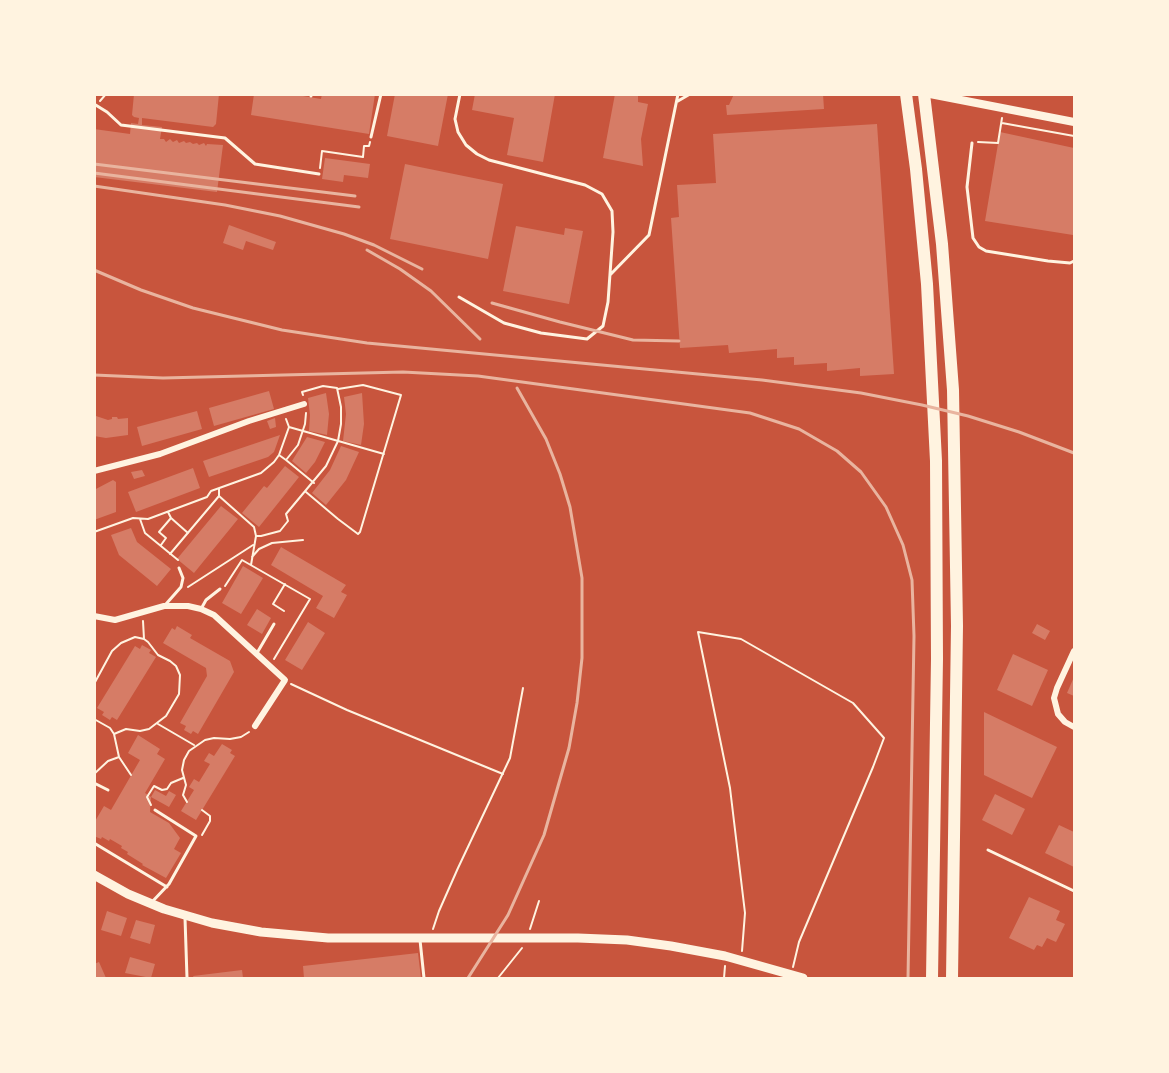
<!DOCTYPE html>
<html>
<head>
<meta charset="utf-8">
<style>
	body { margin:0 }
	#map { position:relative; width:1169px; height:1073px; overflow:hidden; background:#c8553d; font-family:Signika,sans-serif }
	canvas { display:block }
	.frame { position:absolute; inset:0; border:96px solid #fff3e0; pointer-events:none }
</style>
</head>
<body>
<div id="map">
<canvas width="1169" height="1073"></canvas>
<div class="frame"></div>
</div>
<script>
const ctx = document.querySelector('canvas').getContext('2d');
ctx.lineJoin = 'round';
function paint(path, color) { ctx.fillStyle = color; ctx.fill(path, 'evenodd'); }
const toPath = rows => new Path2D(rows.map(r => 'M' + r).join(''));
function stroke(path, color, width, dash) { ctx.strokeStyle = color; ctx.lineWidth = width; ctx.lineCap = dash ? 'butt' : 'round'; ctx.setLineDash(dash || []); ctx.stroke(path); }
paint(toPath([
	[134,94,219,94,216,124,213,127,142,118,142,125,162,127,160,139,164,139,166,142,170,139,173,142,177,140,179,143,184,141,186,143,190,142,193,144,197,143,199,145,204,143,206,146,207,144,223,145,217,192,94,177,94,129,130,134,131,123,138,124,139,118,134,117,132,115],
	[254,94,291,94,321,99,322,94,375,94,369,134,251,115],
	[395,94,448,94,438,146,387,136],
	[475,94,555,94,543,162,507,155,514,118,472,110],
	[615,94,638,94,638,102,648,104,641,139,643,166,603,158],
	[734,94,823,94,824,109,727,115,726,105,729,105],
	[877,124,894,374,860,376,860,368,827,371,827,363,794,365,794,357,777,358,777,349,729,353,728,345,680,348,671,218,679,217,677,185,716,183,713,134],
	[1000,132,1074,148,1073,235,985,221],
	[325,158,370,164,368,178,344,175,343,182,322,179],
	[405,164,503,184,488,259,390,239],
	[229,225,276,242,273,250,246,241,243,250,223,243],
	[516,226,564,235,565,228,583,231,569,304,503,291],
	[269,391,274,409,214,426,209,408],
	[326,393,329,414,327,435,309,431,310,415,308,398],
	[362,393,364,424,361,445,343,441,346,414,344,397],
	[197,411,202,429,142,446,137,427],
	[96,416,108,420,112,419,112,417,117,417,118,419,128,418,128,435,106,438,94,436,94,417],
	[275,418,276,427,270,429,267,421],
	[280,435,274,452,268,457,209,477,203,461],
	[307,437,325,442,315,462,306,473,292,461],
	[341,446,359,452,346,480,326,505,312,493,330,470],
	[285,466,299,477,259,527,242,513,264,486,267,488],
	[193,468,200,488,136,512,128,492],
	[142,470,145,476,134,479,131,472],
	[113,480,116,482,116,512,94,520,94,490],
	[221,506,238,519,194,573,177,559],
	[131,528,137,542,171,569,157,586,119,555,111,535],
	[281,547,346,585,341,592,347,595,334,618,316,608,323,596,271,565],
	[243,566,263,578,241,614,222,603],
	[257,609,271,618,262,634,247,625],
	[308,622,325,633,302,670,285,660],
	[1037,624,1050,631,1045,640,1032,633],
	[177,626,192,635,190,638,230,661,234,672,198,734,193,731,191,734,184,730,186,726,180,723,207,676,206,668,163,643,172,628,175,630],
	[142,645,151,650,149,653,156,657,117,720,112,717,110,720,102,715,104,712,97,708,135,646,140,649],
	[1013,654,1048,670,1032,706,997,690],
	[1074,677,1074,696,1067,693],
	[984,712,1057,747,1032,798,984,775],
	[138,735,160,749,157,754,165,759,145,793,151,797,155,790,166,796,169,791,176,795,169,807,151,797,150,812,169,823,180,838,174,849,181,853,166,878,142,865,143,864,127,854,128,852,121,848,122,846,110,839,109,841,102,837,101,839,94,836,94,823,104,806,111,810,140,760,128,753],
	[222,744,232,750,230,753,235,756,196,820,181,811,194,790,189,787,194,779,199,782,210,764,204,761,209,753,214,756],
	[995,794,1025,809,1012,835,982,820],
	[1059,825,1074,832,1074,867,1045,853],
	[1029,897,1060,911,1056,920,1065,924,1056,942,1047,938,1042,947,1037,945,1034,950,1009,938],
	[107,911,127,918,121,936,101,930],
	[136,920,155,925,150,944,130,938],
	[418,953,421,978,304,978,303,966],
	[130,957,155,964,151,978,125,973],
	[99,962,106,978,94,978,94,964],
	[242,970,243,978,194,978,193,976]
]), '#d67c66');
stroke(toPath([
	[100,101,106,94],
	[1002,123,1074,136],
	[978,142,998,143,1002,118],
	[320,168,322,151,363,157,364,146,369,146,370,142],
	[289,427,384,454],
	[279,455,286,460,298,445,305,424,306,413],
	[286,460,314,483],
	[306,492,338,519,358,534,360,532,401,395,363,385,338,389],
	[219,496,254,527,256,536,251,565],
	[168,512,171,518,188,533],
	[140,519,145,533,178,560],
	[94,532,133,518,148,519,207,497,211,491,261,473,274,462,279,455,289,427,286,419],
	[256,536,261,536,280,531,288,521,286,514,326,466,338,441,341,424,341,407,337,388,323,386,302,392,303,395],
	[161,545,166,538,159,532,171,518],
	[170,554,219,496,219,489],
	[252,557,259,549,272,543,303,540],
	[225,586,242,560,310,599,274,659],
	[188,587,253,545],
	[284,611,273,604,285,584],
	[143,621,144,639],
	[94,684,112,651,121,643,135,637,144,639,148,642,158,655,170,661,176,666,180,675,179,694,166,716,149,729,140,731,126,729,114,734,119,757,131,775],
	[291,684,347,710,503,774],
	[94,719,110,728,114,734],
	[158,724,194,745],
	[94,774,108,761,119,757],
	[187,802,183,795,186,785,182,770,184,760,189,751,205,740,214,738,230,739,241,737,249,732],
	[151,805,147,797,154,786,162,790,167,789,171,783,183,778],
	[202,835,210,821,210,816,202,810],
	[433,929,439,911,458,868,510,758,523,688],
	[530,929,539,901],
	[742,951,745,913,730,788,698,632,741,639,853,703,884,738,873,767,799,942,793,967],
	[498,978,522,948],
	[724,978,725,966]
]), '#fff3e0', 2);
stroke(toPath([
	[311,96,311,94],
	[678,101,690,94],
	[94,104,107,112,121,125,225,138,255,164,319,174],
	[371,137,381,94],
	[972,143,967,187,973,238,979,247,986,251,1048,261,1070,263,1074,261],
	[610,275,649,235,678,94],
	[459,297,504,323,541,333,587,339,603,326,608,302,613,232,612,211,602,194,585,185,489,160,477,154,466,145,458,132,455,119,460,94],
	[166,604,181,587,183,578,179,568],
	[201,609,206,600,220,589],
	[257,653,274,624],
	[94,783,108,790],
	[94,843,167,887],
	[988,850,1074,891],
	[151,903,169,884,196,836,155,810],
	[185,918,187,978],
	[420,940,424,978]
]), '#fff3e0', 3);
stroke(toPath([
	[94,471,160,454,249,421,304,404],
	[94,616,115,620,164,606,188,606,201,609,214,615,285,680,255,726],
	[1074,651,1057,688,1054,698,1058,714,1065,722,1074,727]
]), '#fff3e0', 6);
stroke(toPath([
	[930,94,1074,122]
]), '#fff3e0', 8);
stroke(toPath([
	[94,875,128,894,164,909,212,923,261,932,328,938,578,938,627,940,671,946,725,956,803,978]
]), '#fff3e0', 9);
stroke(toPath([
	[906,94,916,169,927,284,936,461,937,659,932,978],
	[924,94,942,244,953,390,957,626,952,978]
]), '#fff3e0', 12);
stroke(toPath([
	[94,164,355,196],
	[94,173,359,207],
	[94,186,225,205,280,216,344,234,374,245,422,269],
	[367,250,400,269,431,291,480,339],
	[94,270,141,290,193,308,282,330,367,343,762,380,861,393,922,405,968,416,1019,432,1074,453],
	[492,303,560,322,633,340,679,341],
	[94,375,163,378,403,372,478,376,750,413,799,429,837,451,861,472,886,507,903,545,912,580,914,636,908,978],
	[468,978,508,915,544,835,569,748,577,703,582,658,582,578,570,507,560,474,546,439,517,388]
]), '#e9b49f', 3);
</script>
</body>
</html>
